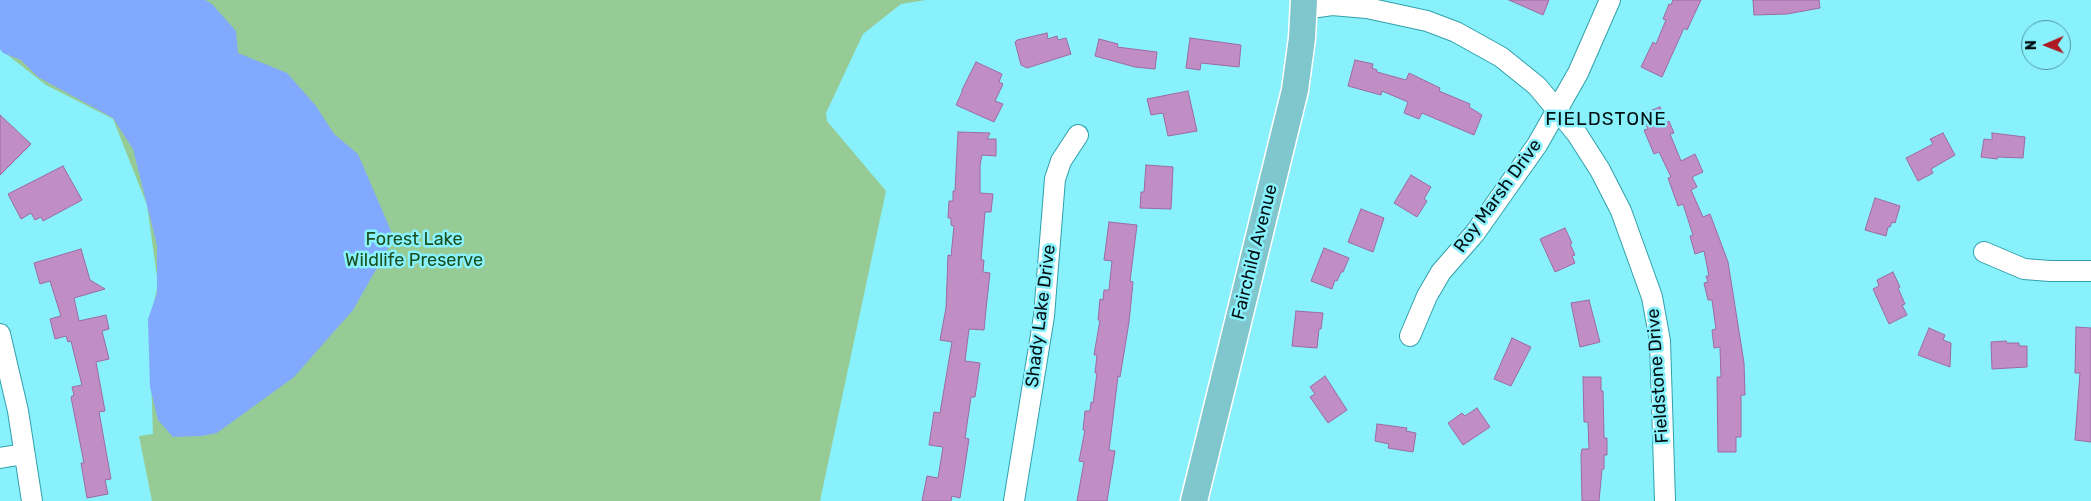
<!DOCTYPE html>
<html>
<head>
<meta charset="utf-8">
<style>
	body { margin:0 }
	#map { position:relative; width:2091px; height:501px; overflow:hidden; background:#89f1fc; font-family:Rubik,sans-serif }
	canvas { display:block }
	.north { position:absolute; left:2021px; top:20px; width:50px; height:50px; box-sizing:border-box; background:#89f1fc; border:1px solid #52979e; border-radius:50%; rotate:269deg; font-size:14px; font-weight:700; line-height:20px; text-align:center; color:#000f11 }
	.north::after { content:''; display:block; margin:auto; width:18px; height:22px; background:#ad1a24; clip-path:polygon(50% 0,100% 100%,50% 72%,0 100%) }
</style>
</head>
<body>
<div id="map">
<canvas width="2091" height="501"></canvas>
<div class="north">N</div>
</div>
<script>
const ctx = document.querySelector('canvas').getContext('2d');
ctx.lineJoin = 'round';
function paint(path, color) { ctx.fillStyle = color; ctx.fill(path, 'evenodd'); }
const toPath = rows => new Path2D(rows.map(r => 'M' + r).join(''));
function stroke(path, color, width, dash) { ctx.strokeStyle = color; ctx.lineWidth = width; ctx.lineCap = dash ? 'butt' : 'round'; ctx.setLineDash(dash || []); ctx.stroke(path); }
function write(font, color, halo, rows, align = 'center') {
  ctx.font = font + ' Rubik,sans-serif'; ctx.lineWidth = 5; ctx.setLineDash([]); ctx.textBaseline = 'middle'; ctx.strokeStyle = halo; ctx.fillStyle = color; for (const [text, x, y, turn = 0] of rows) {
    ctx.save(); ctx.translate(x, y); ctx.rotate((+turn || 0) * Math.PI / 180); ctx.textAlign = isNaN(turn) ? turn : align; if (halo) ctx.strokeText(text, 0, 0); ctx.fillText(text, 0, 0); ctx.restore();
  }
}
paint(toPath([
	[0,0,926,0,901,4,863,34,826,113,827,121,886,191,820,501,152,501,139,436,153,434,149,324,158,284,147,205,113,119,46,85,0,49]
]), '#97cb96');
paint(toPath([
	[0,0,205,0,212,4,236,31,238,53,287,73,316,106,334,134,358,154,394,238,353,310,294,377,217,433,201,436,173,437,158,420,150,387,148,319,157,293,157,245,133,149,113,118,38,77,21,60,3,53,0,49]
]), '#81a9fe');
const building = toPath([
	[1509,0,1549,0,1543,15,1509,0],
	[1673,0,1701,0,1687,30,1684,28,1662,77,1641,67,1653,42,1656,44,1666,20,1663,19,1669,4,1671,5,1673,0],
	[1753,0,1819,0,1820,8,1787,14,1754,15,1753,0],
	[1047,33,1048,39,1057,36,1058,40,1066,38,1071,54,1027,68,1021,65,1015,42,1017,40,1047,33],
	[1190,38,1241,45,1239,67,1201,63,1200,70,1186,68,1190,38],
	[1099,39,1118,44,1117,47,1157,52,1155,69,1135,67,1095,56,1099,39],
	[1355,60,1373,64,1372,68,1377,70,1377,72,1406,80,1409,73,1440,88,1439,91,1470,104,1469,107,1482,115,1474,135,1422,113,1419,119,1404,113,1408,102,1382,91,1381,95,1348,86,1355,60],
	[976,62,1002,74,999,82,1003,84,995,101,1003,104,994,122,956,105,962,92,962,90,976,62],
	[1188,91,1197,131,1168,136,1163,113,1151,115,1147,99,1188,91],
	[1660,107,1666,123,1669,121,1674,133,1670,134,1681,161,1695,154,1703,172,1692,177,1697,187,1691,190,1703,217,1710,214,1728,262,1744,363,1745,395,1741,395,1741,437,1736,437,1736,452,1718,452,1717,377,1721,377,1720,347,1714,348,1712,330,1716,329,1712,300,1708,300,1704,283,1708,282,1706,276,1709,276,1704,251,1695,254,1690,236,1693,235,1683,204,1678,206,1668,178,1671,177,1659,152,1654,154,1644,130,1648,129,1642,114,1660,107],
	[0,115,31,144,0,175,0,115],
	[958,132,990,133,987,139,996,139,996,156,982,155,980,165,980,193,993,194,991,212,985,212,981,260,984,260,983,272,990,273,986,309,984,330,969,329,965,361,980,363,975,397,971,397,965,438,969,439,960,498,952,496,951,501,922,501,927,476,938,478,943,447,929,445,934,412,940,413,952,342,940,340,946,308,948,255,951,256,954,226,951,225,951,218,948,218,949,201,953,201,953,191,955,191,958,132],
	[1943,133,1955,155,1931,169,1933,173,1918,181,1906,158,1933,144,1930,139,1943,133],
	[1992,133,2025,137,2023,158,1998,157,1997,159,1981,157,1984,139,1992,140,1992,133],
	[1146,165,1173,167,1171,209,1140,208,1141,192,1144,192,1146,165],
	[63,166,82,200,43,221,41,217,35,220,31,213,21,219,8,194,63,166],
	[1411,175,1431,187,1424,199,1427,201,1417,217,1394,203,1411,175],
	[1875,198,1900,206,1895,223,1892,222,1890,227,1888,227,1886,236,1865,230,1875,198],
	[1361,209,1384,218,1373,252,1348,242,1361,209],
	[1109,222,1137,225,1130,281,1133,282,1129,322,1120,377,1118,376,1109,450,1115,451,1107,501,1077,501,1084,462,1079,461,1085,430,1083,430,1085,411,1090,411,1091,402,1093,403,1097,373,1095,373,1097,355,1094,355,1100,320,1098,320,1100,299,1103,300,1104,290,1109,290,1112,261,1104,260,1109,222],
	[1565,228,1572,243,1570,244,1575,255,1572,256,1575,263,1555,272,1540,239,1565,228],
	[1324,248,1349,258,1343,272,1341,272,1337,281,1335,280,1332,289,1311,281,1324,248],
	[81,249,90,280,105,289,74,298,79,321,106,315,109,329,102,331,109,359,96,362,105,411,99,412,111,479,105,480,108,494,87,498,81,463,84,463,71,397,74,395,72,387,82,385,71,341,68,342,66,336,55,339,50,319,61,316,50,281,40,284,34,263,81,249],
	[1893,272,1900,287,1898,288,1905,304,1902,305,1907,315,1889,324,1873,289,1879,286,1877,280,1893,272],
	[1589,300,1600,342,1580,347,1571,303,1589,300],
	[1296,311,1323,313,1321,329,1319,329,1317,348,1292,346,1296,311],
	[2076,327,2091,328,2091,442,2075,440,2080,373,2075,373,2076,327],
	[1929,328,1945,335,1943,340,1951,343,1950,367,1918,355,1929,328],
	[1512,338,1531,347,1511,386,1494,379,1512,338],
	[2006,341,2007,343,2019,343,2019,346,2027,346,2027,367,1992,369,1991,342,2006,341],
	[1325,376,1347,410,1328,423,1310,397,1315,394,1310,387,1325,376],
	[1583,377,1601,377,1601,391,1603,391,1604,438,1607,438,1607,455,1604,455,1604,469,1602,469,1599,501,1582,501,1581,454,1582,449,1589,449,1588,422,1584,422,1583,377],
	[1477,408,1490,427,1463,445,1448,423,1462,413,1465,416,1477,408],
	[1377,424,1407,428,1406,431,1416,433,1413,452,1388,448,1389,444,1375,441,1377,424]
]);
paint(building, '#c18dc5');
stroke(building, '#9c6aa0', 1);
const minor = toPath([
	[1304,9,1332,5,1367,8,1427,21,1456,32,1501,57,1537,86,1577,134,1600,170,1621,211,1652,297,1660,341,1665,501],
	[1984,252,2024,269,2050,271,2091,271],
	[0,334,18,411,32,501],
	[1410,336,1427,296,1441,272,1475,233,1537,145,1578,73,1610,0],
	[0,458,24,454],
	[1014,501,1044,316,1055,179,1061,161,1078,135]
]);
const major = toPath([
	[1194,501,1295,90,1302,38,1304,0]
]);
stroke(minor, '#31a0ab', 22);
stroke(major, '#fff', 29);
stroke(minor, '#fff', 20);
stroke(major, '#7fc6cd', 26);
write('18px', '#000f11', '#89f1fc', [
	["Roy Marsh Drive",1498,196,-54],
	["Fairchild Avenue",1255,252,-76],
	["Shady Lake Drive",1041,316,-83],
	["Fieldstone Drive",1658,376,-94]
]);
write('18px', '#194e1d', '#89f1fc', [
	["Forest Lake",414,240],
	["Wildlife Preserve",414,261]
]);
ctx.letterSpacing = '1px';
write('19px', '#000f11', '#89f1fc', [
	["FIELDSTONE",1606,120]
]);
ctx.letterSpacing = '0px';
</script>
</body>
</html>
